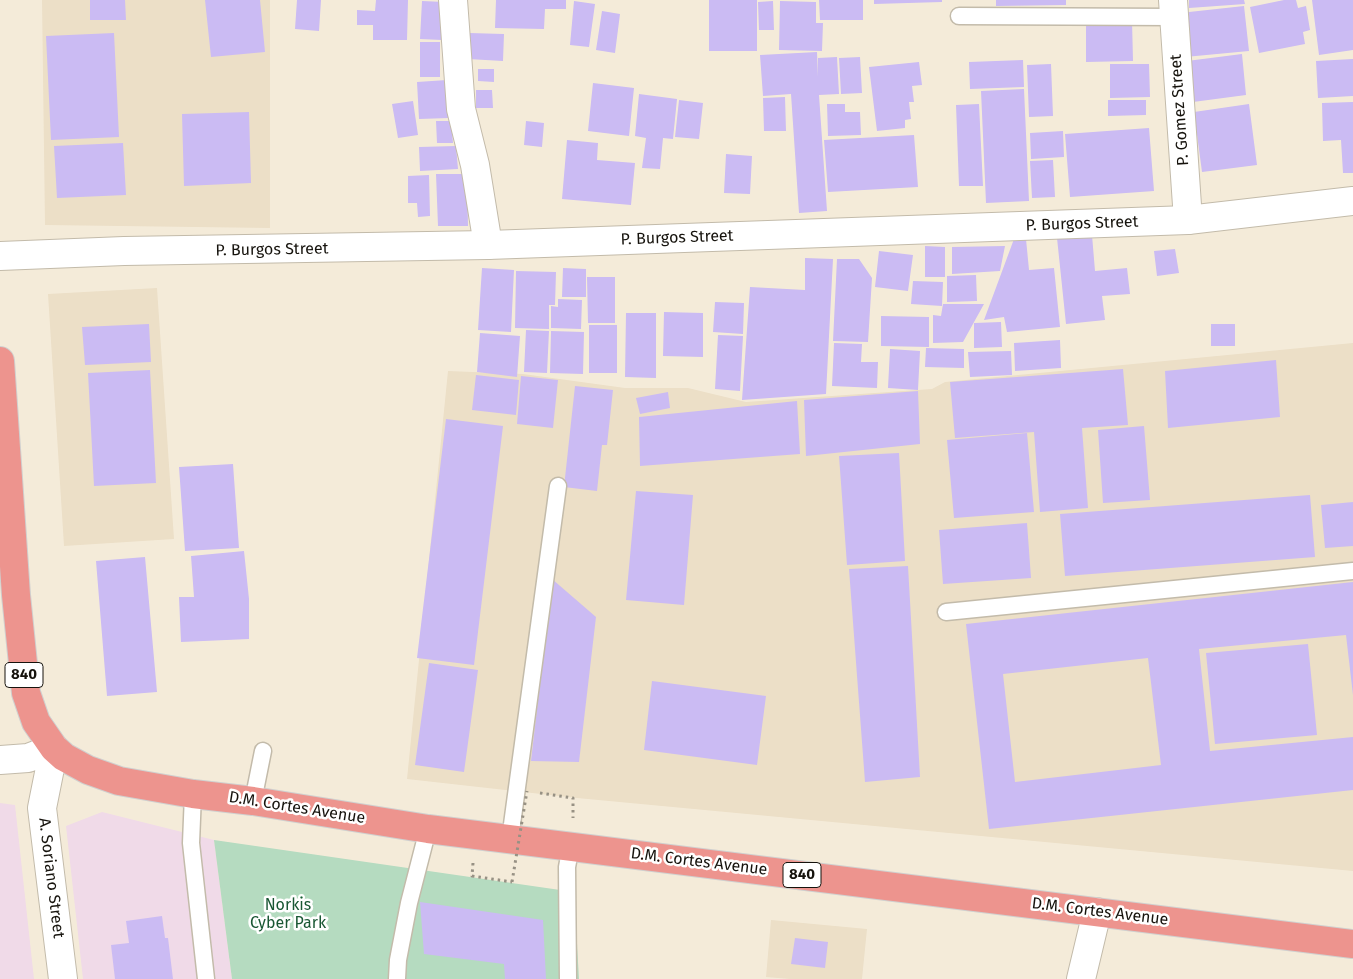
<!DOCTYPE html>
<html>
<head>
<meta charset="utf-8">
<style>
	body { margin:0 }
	canvas { display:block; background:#f4ebd9 }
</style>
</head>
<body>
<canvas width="1353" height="979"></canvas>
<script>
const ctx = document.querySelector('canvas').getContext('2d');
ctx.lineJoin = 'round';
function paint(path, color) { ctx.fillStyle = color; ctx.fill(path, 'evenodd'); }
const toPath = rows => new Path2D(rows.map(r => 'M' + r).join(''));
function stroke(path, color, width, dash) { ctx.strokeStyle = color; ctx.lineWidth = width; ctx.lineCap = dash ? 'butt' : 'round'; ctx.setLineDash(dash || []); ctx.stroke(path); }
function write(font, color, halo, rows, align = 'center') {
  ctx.font = font + ' "Fira Sans",sans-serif'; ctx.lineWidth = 5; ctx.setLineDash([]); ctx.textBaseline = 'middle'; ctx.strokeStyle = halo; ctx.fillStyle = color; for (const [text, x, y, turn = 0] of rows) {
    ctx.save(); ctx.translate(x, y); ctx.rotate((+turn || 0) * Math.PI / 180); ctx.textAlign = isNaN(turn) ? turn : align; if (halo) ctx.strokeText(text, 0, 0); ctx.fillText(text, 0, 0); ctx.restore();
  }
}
paint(toPath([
	[42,0,270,0,270,228,45,225],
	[157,288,174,539,64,546,48,294],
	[1353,343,1353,871,577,798,407,779,448,371,523,374,625,388,688,388,746,402,932,389,945,382],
	[771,920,867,929,862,979,790,979,766,977]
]), '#ecdfc7');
paint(toPath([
	[0,803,15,805,34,979,0,979],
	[102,812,214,840,232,979,83,979,66,826]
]), '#f0dae8');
paint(toPath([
	[214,840,574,892,579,979,232,979]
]), '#b5dbc0');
paint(toPath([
	[90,0,125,0,126,20,90,20],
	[205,0,260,0,265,52,211,57],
	[297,0,321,0,319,31,295,29],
	[376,0,408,0,407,40,373,40,373,25,357,25,357,10,375,11],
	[496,0,566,0,566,9,545,9,544,29,495,28],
	[709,0,757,0,757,51,709,51],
	[819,0,863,0,863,20,820,20],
	[874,0,942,0,942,2,874,4],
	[996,0,1066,0,1066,5,996,6],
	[1189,0,1244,0,1245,4,1189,8],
	[1284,0,1296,0,1298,8,1306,6,1310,30,1303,32,1305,44,1259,53,1250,7],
	[1312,0,1353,0,1353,50,1319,55],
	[422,1,444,2,442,40,420,39],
	[574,1,595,4,589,47,570,45],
	[773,1,774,30,759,30,758,2],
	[780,1,816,2,816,23,823,23,822,51,779,50],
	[1244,6,1249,51,1185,57,1180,13],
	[602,11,620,14,615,53,596,50],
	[1132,20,1133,61,1086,62,1086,21],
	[114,33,119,137,51,140,46,36],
	[469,33,504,34,503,61,468,59],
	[420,42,440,42,440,77,420,77],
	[817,52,818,77,818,58,837,57,839,94,819,95,827,211,799,213,791,94,763,96,760,55],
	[1242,54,1246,95,1193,102,1187,61],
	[860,57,862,93,841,94,839,58],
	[1353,59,1353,96,1318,98,1316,61],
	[1023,60,1024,87,970,89,969,62],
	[919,62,922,85,912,86,914,102,909,102,911,119,905,120,905,128,877,131,869,67],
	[1051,64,1053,116,1029,117,1027,65],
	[1110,64,1149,64,1150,97,1110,98],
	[478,69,494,69,494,82,478,81],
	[447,80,449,118,419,119,417,82],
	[593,83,634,88,629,136,588,131],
	[1024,89,1029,201,986,203,981,91],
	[476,90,492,90,493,108,476,108],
	[639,94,677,99,673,139,663,138,660,169,642,168,646,138,635,136],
	[785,97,786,131,764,131,763,98],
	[679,100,703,103,699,139,675,137],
	[1108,100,1146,100,1146,115,1108,116],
	[413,101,418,135,398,138,392,104],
	[1353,102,1353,173,1343,173,1341,140,1323,141,1322,103],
	[827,104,845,104,845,112,860,112,861,135,828,136],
	[979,104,983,186,959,186,956,105],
	[1249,104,1257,165,1202,172,1194,112],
	[249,112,251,183,184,186,182,114],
	[436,121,451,121,453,143,437,143],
	[526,121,544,123,542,147,524,145],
	[1149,128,1154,191,1070,197,1065,134],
	[1063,131,1064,157,1031,159,1030,133],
	[914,135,918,187,828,192,824,140],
	[567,140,598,143,597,160,635,163,631,205,562,199],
	[123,143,126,195,57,198,54,146],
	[456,146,458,169,420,171,419,147],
	[726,154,752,156,750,194,724,193],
	[1053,160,1055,197,1032,198,1030,161],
	[436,174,467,174,468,226,438,226],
	[429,175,430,216,418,217,417,203,408,203,408,176],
	[1092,235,1095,271,1127,268,1130,294,1102,296,1105,320,1066,324,1057,238],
	[1014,239,1026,239,1029,270,1054,268,1060,327,1007,332,1004,317,984,320],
	[925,246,945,247,945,277,925,277],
	[1005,246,1000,271,952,274,952,247],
	[1175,249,1179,273,1157,276,1154,251],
	[879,251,913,255,908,291,875,287],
	[805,258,833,259,826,394,742,400,750,287,805,290],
	[837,259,859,259,872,278,868,342,833,341],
	[482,268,514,270,511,332,478,330],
	[563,268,586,269,586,297,562,297],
	[516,271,556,272,555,305,549,305,549,329,515,328],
	[976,275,977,301,947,302,947,276],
	[587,277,615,277,615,323,588,323],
	[913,281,943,282,942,306,911,304],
	[558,299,582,300,581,329,551,328,551,306,558,307],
	[715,302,744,303,743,334,713,332],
	[943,304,984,304,963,342,933,343,933,315,941,316],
	[664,312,703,313,703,357,663,356],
	[626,313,656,313,656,378,625,377],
	[881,316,929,317,929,347,881,346],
	[1001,322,1002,347,974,348,974,323],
	[149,324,151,362,85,365,82,327],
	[1211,324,1235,324,1235,346,1211,346],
	[589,325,617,325,617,373,589,373],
	[526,330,549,331,547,373,524,372],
	[551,331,584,332,583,374,550,373],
	[480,333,520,336,517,377,477,372],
	[718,335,743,336,740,391,715,389],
	[1060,340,1061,368,1015,371,1014,343],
	[834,343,862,344,861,362,878,362,877,388,832,386],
	[926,348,964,349,964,368,925,367],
	[890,349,920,351,918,390,888,388],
	[1011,351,1012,375,970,377,968,352],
	[1276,360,1280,417,1168,428,1165,371],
	[1123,369,1128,425,1082,428,1088,508,1040,512,1034,432,955,438,950,382],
	[150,370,156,483,94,486,88,373],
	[476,375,519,380,516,415,472,410],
	[521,376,558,380,553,428,517,424],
	[575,386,613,390,607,445,602,445,597,491,564,487],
	[918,391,920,444,806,456,804,400],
	[668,392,670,408,640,414,636,398],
	[797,401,800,454,640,466,639,417],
	[446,419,503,426,474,665,417,658],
	[1144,426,1150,500,1103,503,1098,430],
	[1027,433,1034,512,954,518,947,440],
	[899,453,905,561,847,565,839,456],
	[233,464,239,548,185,551,179,467],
	[636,491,693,495,684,605,626,600],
	[1310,495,1315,557,1065,576,1060,514],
	[1353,502,1353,546,1325,548,1321,505],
	[1027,523,1031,578,943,584,939,530],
	[244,551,249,599,249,639,181,642,179,597,194,597,191,556],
	[145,557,157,692,107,696,96,561],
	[908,566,920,777,865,782,849,569],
	[552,579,596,617,579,762,531,761],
	[1353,582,1353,695,1346,635,1199,649,1210,751,1353,737,1353,790,989,829,966,624],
	[1148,658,1161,765,1015,782,1003,674],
	[1308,644,1317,735,1215,744,1206,653],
	[429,663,478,670,464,772,415,765],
	[652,681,766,696,757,765,644,750],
	[420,902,543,920,546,979,505,979,504,964,424,954],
	[162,916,165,938,168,938,173,979,115,979,111,945,129,943,126,921],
	[795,938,828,942,825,968,791,964]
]), '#cbbbf3');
const lane = toPath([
	[959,16,1174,17],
	[946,612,1353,571],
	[193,794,191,843,206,979],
	[253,801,263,751],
	[510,839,558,486],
	[397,979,398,960,409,903,428,829],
	[568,979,567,867,571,846]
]);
const street = toPath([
	[453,0,461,109,475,165,488,245],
	[1173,0,1188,220],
	[54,748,42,808,63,979],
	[0,760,28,758,54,748],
	[1081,979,1097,912]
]);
const secondary = toPath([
	[0,256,124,251,488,245,1188,220,1353,201]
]);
const highway = toPath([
	[0,361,16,595,26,693,36,722,54,748,64,757,88,770,119,781,193,794,253,801,428,829,1353,944]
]);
stroke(lane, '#c3bbaa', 19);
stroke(street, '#c3bbaa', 30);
stroke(secondary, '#c3bbaa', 30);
stroke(highway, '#d0d0cf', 30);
stroke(toPath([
	[540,793,573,798,573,818],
	[473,863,472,876,512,882]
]), '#979184', 3, [2.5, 4]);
stroke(lane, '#fff', 16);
stroke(street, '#fff', 28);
stroke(secondary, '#fff', 28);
stroke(highway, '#ed948e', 28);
stroke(toPath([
	[512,882,527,791]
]), '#979184', 3, [2.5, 4]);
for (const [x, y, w] of [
	[24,675,38],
	[802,875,38]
]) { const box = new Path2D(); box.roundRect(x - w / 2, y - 12.5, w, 25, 4); ctx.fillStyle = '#fff'; ctx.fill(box); stroke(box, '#16130d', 1); }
write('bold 15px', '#16130d', null, [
	["840",24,675],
	["840",802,875]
]);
write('16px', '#16130d', '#fff', [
	["P. Gomez Street",1180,110,-94],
	["P. Burgos Street",1082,224,-2],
	["P. Burgos Street",677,238,-2],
	["P. Burgos Street",272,250,-1],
	["D.M. Cortes Avenue",297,808,9],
	["D.M. Cortes Avenue",699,862,7],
	["A. Soriano Street",51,878,83],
	["D.M. Cortes Avenue",1100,912,7]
]);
write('16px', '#195733', '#fff', [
	["Norkis",288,906],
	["Cyber Park",288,924]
]);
</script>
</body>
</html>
